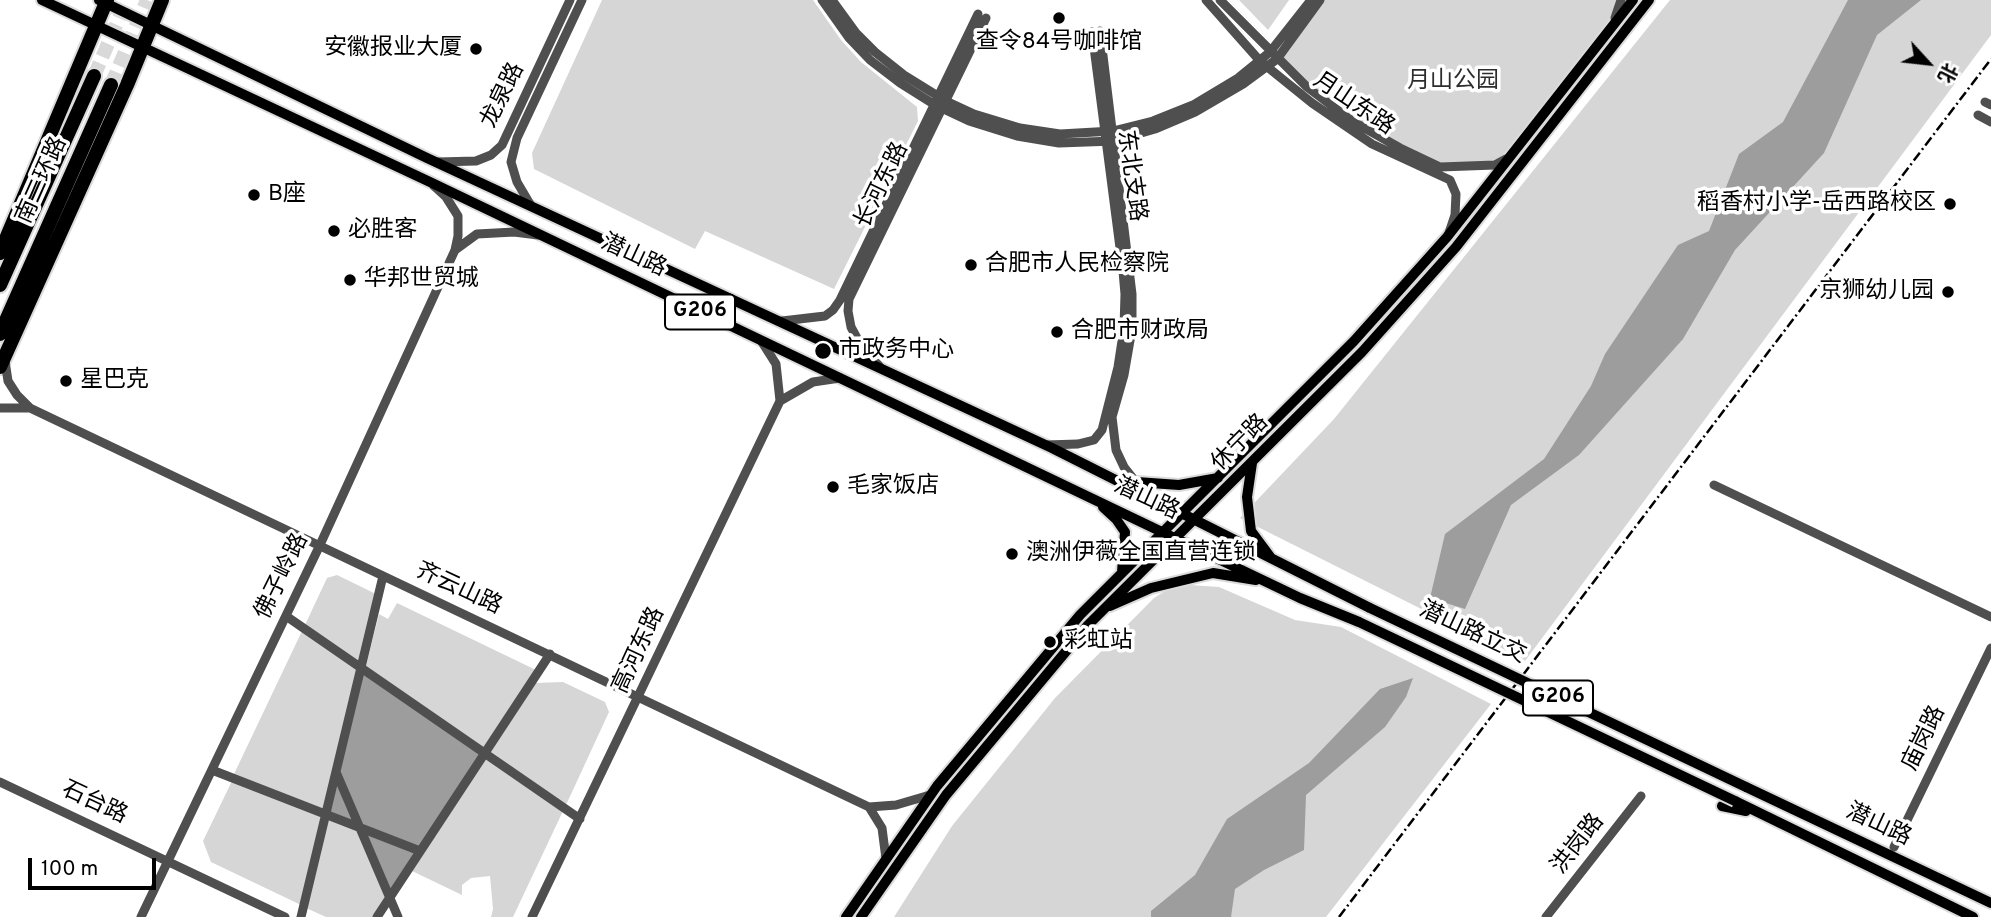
<!DOCTYPE html>
<html>
<head>
<meta charset="utf-8">
<style>
	body { margin:0 }
	#map { position:relative; width:1991px; height:917px; overflow:hidden; background:#fff; font-family:Overpass,"Noto Sans SC",sans-serif }
	canvas { display:block }
	.north { position:absolute; left:1893px; top:28px; width:70px; height:70px; -webkit-text-stroke:5px #fff; paint-order:stroke; rotate:117deg; font-size:19px; font-weight:700; line-height:28px; text-align:center; color:#000 }
	.north::after { content:''; display:block; margin:auto; width:24px; height:32px; background:#000; clip-path:polygon(50% 0,100% 100%,50% 72%,0 100%) }
	.scale { position:absolute; left:28px; top:858px; width:128px; height:32px; box-sizing:border-box; border:4px solid #000; border-top:0; padding-left:9px; font-size:21px; line-height:24px; white-space:nowrap; color:#000; -webkit-text-stroke:5px #fff; paint-order:stroke }
</style>
</head>
<body>
<div id="map">
<canvas width="1991" height="917"></canvas>
<div class="north">北</div>
<div class="scale">100 m</div>
</div>
<script>
const ctx = document.querySelector('canvas').getContext('2d');
ctx.lineJoin = 'round';
function paint(path, color) { ctx.fillStyle = color; ctx.fill(path, 'evenodd'); }
const toPath = rows => new Path2D(rows.map(r => 'M' + r).join(''));
function stroke(path, color, width, dash) { ctx.strokeStyle = color; ctx.lineWidth = width; ctx.lineCap = dash ? 'butt' : 'round'; ctx.setLineDash(dash || []); ctx.stroke(path); }
function write(font, color, halo, rows, align = 'center') {
  ctx.font = font + ' Overpass,"Noto Sans SC",sans-serif'; ctx.lineWidth = 7; ctx.setLineDash([]); ctx.textBaseline = 'middle'; ctx.strokeStyle = halo; ctx.fillStyle = color; for (const [text, x, y, turn = 0] of rows) {
    ctx.save(); ctx.translate(x, y); ctx.rotate((+turn || 0) * Math.PI / 180); ctx.textAlign = isNaN(turn) ? turn : align; if (halo) ctx.strokeText(text, 0, 0); ctx.fillText(text, 0, 0); ctx.restore();
  }
}
paint(toPath([
	[602,0,813,0,841,40,861,62,917,107,918,121,834,289,705,231,695,249,534,169,532,153],
	[1239,0,1289,0,1268,30],
	[1320,0,1621,0,1621,5,1495,165,1440,167,1352,121,1277,59],
	[1670,0,1991,0,1991,35,1525,661,1240,518,1334,419],
	[337,575,376,594,359,662,305,625,327,578],
	[1176,584,1219,587,1295,620,1341,627,1491,704,1326,917,894,917,952,826,1055,698,1154,598],
	[397,603,536,670,484,748,366,666,379,614,388,619],
	[302,631,358,669,324,809,234,774],
	[563,682,605,702,609,712,566,805,490,751,535,683],
	[486,758,563,811,513,917,491,917,493,909,490,876,471,878,462,885,462,895,412,871],
	[232,781,322,815,301,905,211,862,203,841],
	[328,818,359,830,387,896,373,917,326,917,306,908]
]), '#d6d6d6');
paint(toPath([
	[1848,0,1921,0,1877,35,1824,153,1735,250,1683,339,1579,455,1511,505,1465,609,1430,598,1445,534,1544,459,1591,386,1605,354,1678,245,1709,231,1739,154,1783,122],
	[363,673,480,753,420,847,329,811],
	[1413,678,1406,697,1385,727,1306,795,1304,850,1264,870,1235,889,1231,917,1151,917,1151,911,1195,875,1227,819,1309,763,1380,689],
	[363,831,416,853,389,894]
]), '#9d9d9d');
stroke(toPath([
	[94,76,127,0],
	[111,85,147,0]
]), '#d9d9d9', 14, [14, 7]);
const major = toPath([
	[42,0,430,182,1300,598,1359,622],
	[99,0,427,158,1052,448,1370,608],
	[1252,463,1247,497,1251,531,1271,558],
	[1123,481,1179,485,1218,478],
	[1103,507,1116,519,1125,532,1122,572],
	[1110,606,1151,588,1213,573,1256,580],
	[1746,787,1991,903],
	[1735,801,1973,917],
	[1722,806,1746,811],
	[846,917,937,786,1080,615,1354,341,1447,237,1633,0],
	[861,917,946,795,1088,625,1362,352,1456,247,1649,0]
]);
const highway = toPath([
	[0,253,107,0],
	[0,285,94,76],
	[0,334,111,85],
	[0,367,127,85,162,0]
]);
stroke(major, '#dbdbdb', 14);
stroke(highway, '#dbdbdb', 18);
stroke(toPath([
	[822,0,849,38,870,60,900,83,935,105,969,121,1017,136,1059,143,1114,141,1155,129,1195,112,1243,84,1277,59,1320,0],
	[832,0,856,33,875,52,904,75,946,101,974,114,1020,128,1060,134,1113,131,1153,121,1193,105,1238,78,1270,52,1311,0],
	[1206,0,1260,61,1312,103,1372,144,1450,180,1456,194,1455,215,1449,233],
	[1220,0,1307,87,1352,121,1400,148,1440,167,1495,165,1506,159],
	[1615,18,1621,0],
	[1100,31,1132,294,1132,329,1124,375,1112,417,1116,450,1124,467,1136,482],
	[1985,102,1991,105],
	[1978,115,1991,122],
	[438,162,476,161,491,155,502,145,570,0],
	[530,204,517,182,511,162,517,138,582,0],
	[455,250,477,234,514,232,538,235],
	[782,321,825,316,833,310,840,300,978,14],
	[762,342,776,364,780,401,813,382,840,378],
	[880,367,858,340,851,327,848,311,849,299,986,18],
	[0,408,30,408,17,395,8,381,5,361],
	[30,408,869,807],
	[1046,445,1078,444,1094,440,1102,430,1118,367,1124,328,1125,294,1123,271,1092,32],
	[1714,485,1991,617],
	[286,616,580,819],
	[212,770,420,851],
	[336,772,398,917],
	[0,782,285,917],
	[1894,847,1991,648],
	[886,859,882,828,869,807,896,805,930,795],
	[141,917,319,547,455,250,458,236,458,216,446,197,434,186],
	[301,917,383,576],
	[377,917,550,654],
	[532,917,780,401],
	[1546,917,1641,796]
]), '#4f4f4f', 9);
stroke(major, '#000', 10);
stroke(highway, '#000', 14);
stroke(toPath([
	[1339,917,1991,59]
]), '#000', 2.5, [10, 3.5, 2, 3.5]);
const majorBridge = toPath([
	[1370,608,1746,787],
	[1359,622,1735,801]
]);
stroke(majorBridge, '#dbdbdb', 14, []);
stroke(majorBridge, '#000', 10);
for (const [x, y, r, color] of [
	[1059,18,7,"#000"],
	[476,49,7,"#000"],
	[254,195,7,"#000"],
	[1950,204,7,"#000"],
	[334,231,7,"#000"],
	[971,265,7,"#000"],
	[350,280,7,"#000"],
	[1948,292,7,"#000"],
	[1057,332,7,"#000"],
	[823,351,9,"#000"],
	[66,381,7,"#000"],
	[833,487,7,"#000"],
	[1012,554,7,"#000"],
	[1050,642,7,"#000"]
]) { const dot = new Path2D(); dot.arc(x, y, r, 0, 2 * Math.PI); ctx.fillStyle = color; ctx.fill(dot); stroke(dot, '#fff', 2.5); }
for (const [x, y, w] of [
	[700,312,70],
	[1558,698,70]
]) { const box = new Path2D(); box.roundRect(x - w / 2, y - 17.5, w, 35, 5); ctx.fillStyle = '#fff'; ctx.fill(box); stroke(box, '#000', 2); }
write('bold 21px', '#000', null, [
	["G206",700,312],
	["G206",1558,698]
]);
write('23px', '#000', '#fff', [
	["查令84号咖啡馆",1059,43,"center"],
	["安徽报业大厦",462,49,"right"],
	["B座",268,195],
	["稻香村小学-岳西路校区",1936,204,"right"],
	["必胜客",348,231],
	["合肥市人民检察院",985,265],
	["华邦世贸城",364,280],
	["京狮幼儿园",1934,292,"right"],
	["合肥市财政局",1071,332],
	["市政务中心",839,351],
	["星巴克",80,381],
	["毛家饭店",847,487],
	["澳洲伊薇全国直营连锁",1026,554],
	["彩虹站",1064,642]
], 'left');
write('23px', '#2d2d2d', '#fff', [
	["月山公园",1453,82]
]);
write('23px', '#000', '#fff', [
	["龙泉路",504,96,-64],
	["月山东路",1353,105,34],
	["东北支路",1130,176,82],
	["南二环路",43,181,-66],
	["长河东路",883,186,-64],
	["潜山路",633,257,25],
	["休宁路",1241,444,-45],
	["潜山路",1146,500,25],
	["佛子岭路",283,577,-64],
	["齐云山路",458,590,25],
	["潜山路立交",1472,634,25],
	["高河东路",640,651,-65],
	["庙岗路",1925,739,-64],
	["石台路",94,804,25],
	["潜山路",1878,826,25],
	["洪岗路",1579,845,-52]
]);
</script>
</body>
</html>
